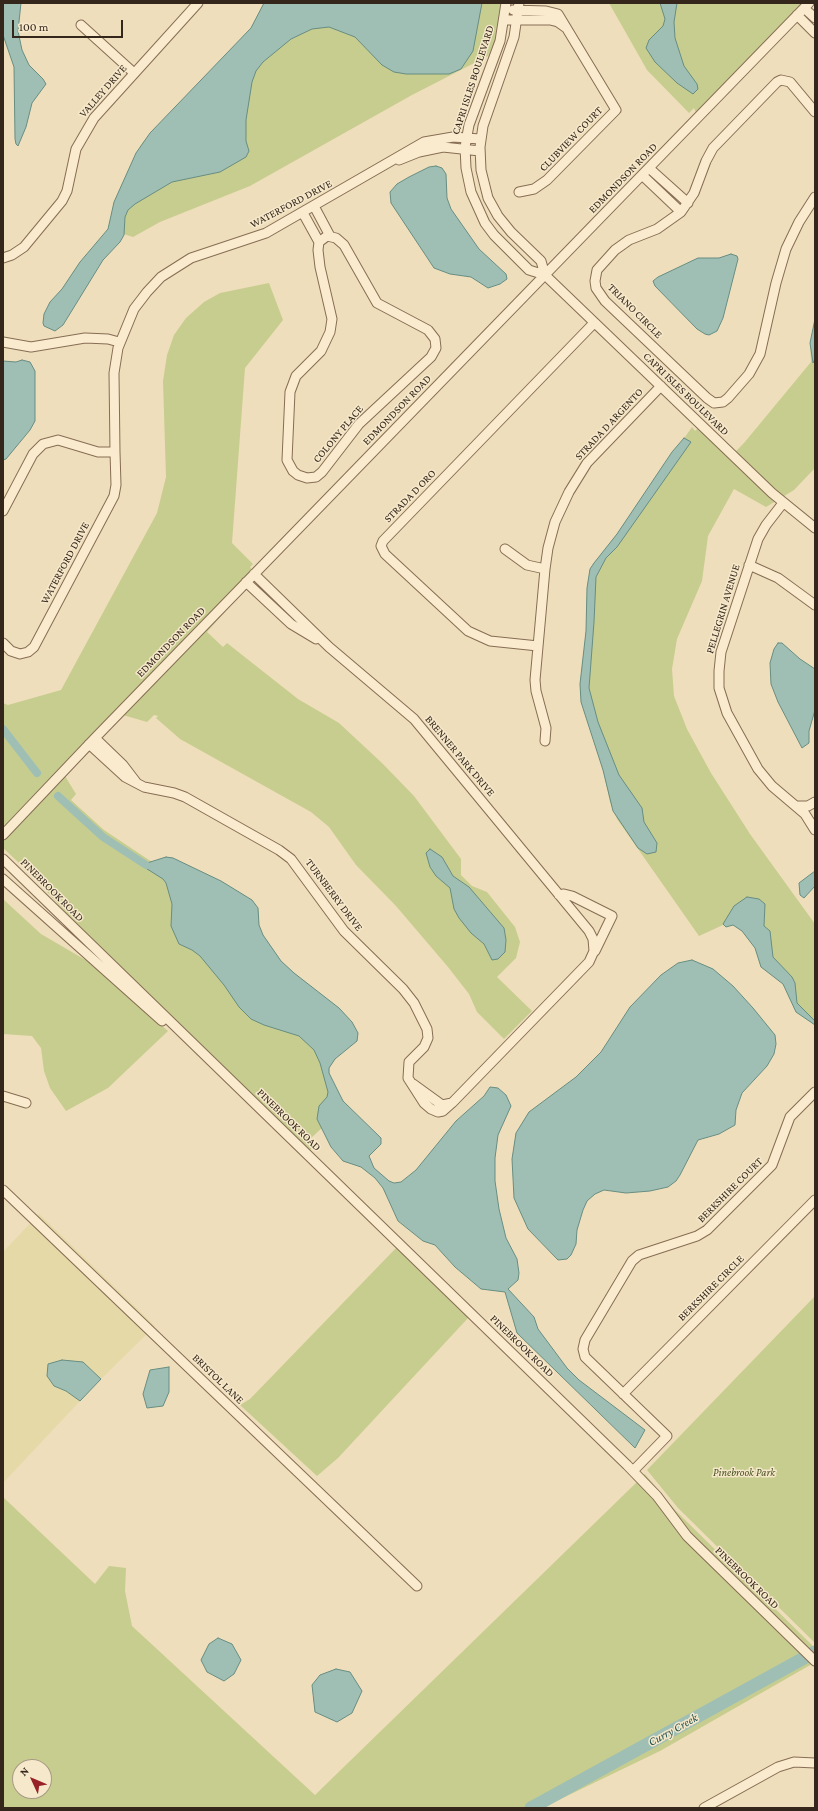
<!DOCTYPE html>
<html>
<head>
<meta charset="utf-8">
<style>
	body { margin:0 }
	#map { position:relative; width:818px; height:1811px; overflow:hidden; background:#efdebb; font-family:"Crimson Pro",serif }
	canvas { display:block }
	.frame { position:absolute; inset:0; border:4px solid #34261a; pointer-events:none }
	.north { position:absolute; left:12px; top:1759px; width:40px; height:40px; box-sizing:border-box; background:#f6e8ca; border:1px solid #a89a84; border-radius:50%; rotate:314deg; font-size:11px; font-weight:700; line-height:16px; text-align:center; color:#34261a }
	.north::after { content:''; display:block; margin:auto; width:14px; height:18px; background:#972227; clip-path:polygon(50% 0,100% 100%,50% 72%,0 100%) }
	.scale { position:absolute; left:12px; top:20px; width:111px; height:18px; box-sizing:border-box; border:2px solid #34261a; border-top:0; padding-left:5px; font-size:12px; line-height:14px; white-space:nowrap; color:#34261a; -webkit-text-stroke:3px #f6e8ca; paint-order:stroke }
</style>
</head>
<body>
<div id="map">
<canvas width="818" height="1811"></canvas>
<div class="frame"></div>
<div class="north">N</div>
<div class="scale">100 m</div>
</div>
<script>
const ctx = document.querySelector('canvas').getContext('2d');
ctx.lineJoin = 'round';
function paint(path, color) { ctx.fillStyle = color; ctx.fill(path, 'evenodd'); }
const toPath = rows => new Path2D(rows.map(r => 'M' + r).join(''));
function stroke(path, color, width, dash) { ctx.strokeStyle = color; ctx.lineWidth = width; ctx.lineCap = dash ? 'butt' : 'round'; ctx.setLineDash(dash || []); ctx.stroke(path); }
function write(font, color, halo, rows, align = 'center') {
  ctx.font = font + ' "Crimson Pro",serif'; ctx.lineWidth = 3; ctx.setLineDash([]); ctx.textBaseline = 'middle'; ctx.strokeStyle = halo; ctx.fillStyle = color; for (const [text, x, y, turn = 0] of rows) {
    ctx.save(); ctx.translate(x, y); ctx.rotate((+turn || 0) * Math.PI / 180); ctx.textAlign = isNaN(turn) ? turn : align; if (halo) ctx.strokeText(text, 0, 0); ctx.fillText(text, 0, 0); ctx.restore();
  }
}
paint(toPath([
	[39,1214,155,1326,101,1379,83,1362,54,1386,66,1391,80,1401,3,1483,3,1252]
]), '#e5d9a8');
paint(toPath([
	[264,3,502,3,496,39,488,56,412,95,250,186,160,222,133,237,108,229,114,202,136,153,143,142,251,28],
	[609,3,803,3,696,113,694,108,689,113,647,70],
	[269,283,283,320,245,368,232,543,253,564,250,567,252,570,3,829,3,703,8,705,61,690,157,513,166,477,163,381,167,355,174,335,186,318,204,302,220,293],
	[815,319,815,468,794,490,766,507,734,489,708,536,702,581,677,639,672,669,674,696,687,729,711,773,750,834,815,924,815,1025,796,1012,783,984,761,967,755,948,742,931,733,925,726,927,723,925,699,936,617,819,610,802,603,770,580,694,586,631,587,588,590,569,594,563,617,534,692,427,695,431,698,428,729,458,744,443,811,362,810,343],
	[239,596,207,632,223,647,227,643,298,699,339,723,382,763,414,796,461,859,461,875,472,886,487,892,515,927,520,942,516,958,497,977,532,1011,504,1039,477,1012,469,994,448,967,396,906,356,865,329,827,311,812,180,739,156,718,158,716,154,715,147,722,123,715],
	[65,776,76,794,71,800,104,830,152,862,166,857,171,857,221,881,252,900,258,908,259,925,263,935,281,961,294,973,339,1008,352,1022,358,1033,357,1041,338,1055,329,1068,330,1077,338,1094,347,1105,310,1139,307,1137,307,1140,313,1147,309,1151,75,923,32,875,3,848,3,841],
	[3,899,41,934,89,962,168,1031,108,1088,66,1111,50,1088,44,1071,41,1048,32,1036,3,1034],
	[397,1247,469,1317,338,1458,317,1476,240,1405,250,1399],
	[815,1296,815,1643,678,1508,647,1470],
	[645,1474,676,1511,815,1648,815,1656,689,1534,660,1494,643,1475],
	[638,1481,659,1505,684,1539,812,1664,660,1751,542,1808,3,1808,3,1497,95,1584,109,1566,126,1568,125,1591,132,1626,315,1795],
	[20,1767,44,1767,44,1791,20,1791]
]), '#c7cd8f');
const water = toPath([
	[3,3,21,3,18,31,22,50,29,65,43,79,46,84,32,103,26,127,18,146,16,144,15,139,14,67,3,35,3,3],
	[264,3,482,3,473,51,461,69,449,74,406,74,394,72,382,65,355,37,329,27,312,29,291,39,263,62,256,71,252,82,246,120,246,141,249,151,246,157,220,172,172,182,135,204,128,210,125,217,124,235,120,242,103,260,63,325,55,331,44,326,43,323,44,314,50,302,62,289,80,262,108,229,114,202,136,153,150,133,251,28,264,3],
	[660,3,677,3,674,22,675,38,684,66,697,84,698,89,693,94,677,83,655,62,646,48,649,40,663,26,665,19,660,3],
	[436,166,442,168,446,174,447,198,451,209,479,249,506,274,507,279,500,284,488,288,471,277,450,274,434,268,391,203,390,192,397,184,409,177,429,167,436,166],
	[731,254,737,256,738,259,723,318,717,331,709,335,705,334,697,329,655,286,653,281,658,277,698,258,719,258,731,254],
	[815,319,815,359,813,363,810,343,815,319],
	[22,360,30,362,35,371,35,421,30,430,6,459,3,460,3,361,16,362,22,360],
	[684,438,691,442,617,547,606,558,596,577,594,622,589,688,598,722,619,775,642,808,644,822,657,843,656,852,647,854,638,848,613,811,603,770,581,702,580,684,586,631,587,588,590,569,594,563,617,534,672,452,684,438],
	[778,643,782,643,800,659,815,669,815,710,809,731,809,743,802,748,778,702,771,684,770,663,774,649,778,643],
	[430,849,442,857,453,876,469,887,504,928,506,940,505,952,498,959,492,960,484,944,471,933,459,918,454,909,450,888,436,876,430,867,426,853,430,849],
	[166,857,173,858,221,881,252,900,258,908,259,925,263,935,281,961,294,973,339,1008,352,1022,358,1033,357,1041,335,1059,329,1068,329,1073,343,1101,381,1138,381,1144,369,1156,374,1168,389,1181,394,1183,401,1182,416,1170,456,1121,484,1096,490,1087,498,1088,506,1095,511,1106,498,1135,495,1158,495,1181,499,1209,506,1238,517,1259,519,1273,518,1280,508,1289,534,1317,538,1329,567,1368,579,1380,645,1430,635,1448,517,1333,505,1292,481,1289,455,1267,435,1245,423,1241,398,1221,383,1188,375,1178,361,1167,343,1161,331,1147,317,1119,319,1106,327,1097,328,1092,320,1063,314,1050,299,1036,264,1025,251,1019,239,1007,224,985,200,956,192,950,179,944,171,926,172,904,166,883,163,879,144,867,147,863,166,857],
	[815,871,815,886,804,898,800,895,799,883,815,871],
	[747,897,759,899,765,904,764,926,770,931,773,957,792,977,795,983,797,1003,815,1021,815,1025,796,1012,783,984,761,967,755,948,742,931,733,925,726,927,723,924,734,906,747,897],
	[692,960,713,969,733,986,753,1008,775,1035,776,1044,774,1054,767,1066,742,1093,736,1110,735,1125,719,1134,698,1140,680,1175,676,1181,668,1187,650,1191,626,1193,604,1190,595,1194,587,1201,583,1210,577,1230,576,1244,571,1255,567,1259,558,1260,528,1229,514,1198,512,1159,516,1133,529,1112,576,1077,601,1052,630,1007,661,975,678,963,692,960],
	[62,1360,83,1362,101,1379,80,1401,66,1391,54,1386,47,1376,48,1364,62,1360],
	[169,1367,169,1392,163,1406,147,1408,143,1394,150,1370,169,1367],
	[218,1638,232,1644,241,1660,234,1674,224,1681,207,1672,201,1660,209,1644,218,1638],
	[336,1669,350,1672,362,1691,352,1713,337,1722,315,1712,312,1685,320,1675,336,1669]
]);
paint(water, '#9fbfb5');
stroke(water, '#678d82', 1);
stroke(toPath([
	[3,729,37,773],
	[58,796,103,837,146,865]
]), '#9fbfb5', 8);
stroke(toPath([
	[531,1808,815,1652]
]), '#9fbfb5', 13);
const minor = toPath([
	[506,3,500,41,469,125,465,147,466,168,471,192,485,223,494,235,529,270,545,275,772,493,815,528],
	[519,3,514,37,483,126,480,147,481,170,488,198,498,216,511,232,541,261,545,275],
	[804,8,815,18],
	[513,10,546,11,558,14,616,110,547,180,534,189,519,192],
	[797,15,815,33],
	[504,20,550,20,558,22,565,27],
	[81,25,134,73],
	[815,112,790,82,781,80,777,82,713,148,706,161,694,193,681,212,657,229,629,240,615,250,597,270,595,281,596,288,605,301,707,398,714,403,723,402,728,398,749,374,760,354,776,283,786,249,799,222,815,197],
	[399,160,419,152,443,147,480,151],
	[649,168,688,203],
	[642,175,681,212],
	[314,206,330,236],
	[303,213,319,242],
	[327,236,336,238,344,245,377,303,428,330,435,339,436,348,431,357,359,424,322,472,316,477,307,478,298,475,293,471,287,460,290,392,296,376,321,351,330,332,332,319,320,267,318,250,319,242,327,236],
	[3,258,12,255,24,247,62,201,67,191,76,149,94,118,198,3],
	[3,342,31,347,85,338,108,339,119,342],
	[115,452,114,373,118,348,134,309,147,292,161,277,191,258,266,233,424,142,453,137,480,139],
	[783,503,766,525,758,539,721,652,719,671,719,688,727,713,758,769,772,786,805,814,815,830],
	[3,511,33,454,43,444,58,440,98,452,115,452,116,485,114,496,34,647,28,652,20,654,11,651,3,643],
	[505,549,527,565,545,569],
	[749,565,778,578,815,605],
	[246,582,291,624,316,639],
	[538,646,490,641,468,631,385,554,381,546,383,541,594,323],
	[95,738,123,765,136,782],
	[545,741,546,728,536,691,535,680,545,569,548,548,555,522,569,492,587,463,661,386],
	[89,744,125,777,144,787,174,793,185,797,279,850,291,859,344,931,403,989,414,1003,427,1029,428,1038,424,1047,409,1062,408,1078,424,1103,431,1109,438,1112,443,1111,452,1103,589,962,594,951,593,939,589,931,414,719,329,647,254,574],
	[796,806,808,806,815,802],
	[3,835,95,738,809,3],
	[3,859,627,1465,657,1496,687,1536,815,1661],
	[3,879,162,1021],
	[559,895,564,894,572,896,612,916,595,951],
	[413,1084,442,1105,452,1103],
	[3,1096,26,1103],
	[3,1190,417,1586],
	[623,1394,815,1200],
	[633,1471,667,1436,585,1357,583,1349,585,1340,632,1261,639,1255,697,1236,707,1230,772,1165,790,1117,815,1092],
	[704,1808,778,1767,794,1762,815,1763]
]);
stroke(minor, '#866d54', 11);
stroke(minor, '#faebce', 9);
write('11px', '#34261a', '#f6e8ca', [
	["CAPRI ISLES BOULEVARD",473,80,-72],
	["VALLEY DRIVE",103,91,-49],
	["CLUBVIEW COURT",571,139,-46],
	["EDMONDSON ROAD",623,178,-46],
	["WATERFORD DRIVE",291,204,-28],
	["TRIANO CIRCLE",635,311,45],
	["CAPRI ISLES BOULEVARD",686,394,44],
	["EDMONDSON ROAD",397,410,-46],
	["STRADA D ARGENTO",609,424,-47],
	["COLONY PLACE",338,434,-50],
	["STRADA D ORO",410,496,-46],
	["WATERFORD DRIVE",65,563,-62],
	["PELLEGRIN AVENUE",723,609,-73],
	["EDMONDSON ROAD",171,642,-46],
	["BRENNER PARK DRIVE",460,756,50],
	["PINEBROOK ROAD",52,890,45],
	["TURNBERRY DRIVE",334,895,53],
	["PINEBROOK ROAD",289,1120,44],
	["BERKSHIRE COURT",730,1190,-45],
	["BERKSHIRE CIRCLE",711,1288,-45],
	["PINEBROOK ROAD",522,1346,44],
	["BRISTOL LANE",218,1379,44],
	["PINEBROOK ROAD",747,1578,44]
]);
write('italic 11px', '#475220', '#f6e8ca', [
	["Pinebrook Park",744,1473]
]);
write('italic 12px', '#285551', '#f6e8ca', [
	["Curry Creek",673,1730,-29]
]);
</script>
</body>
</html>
